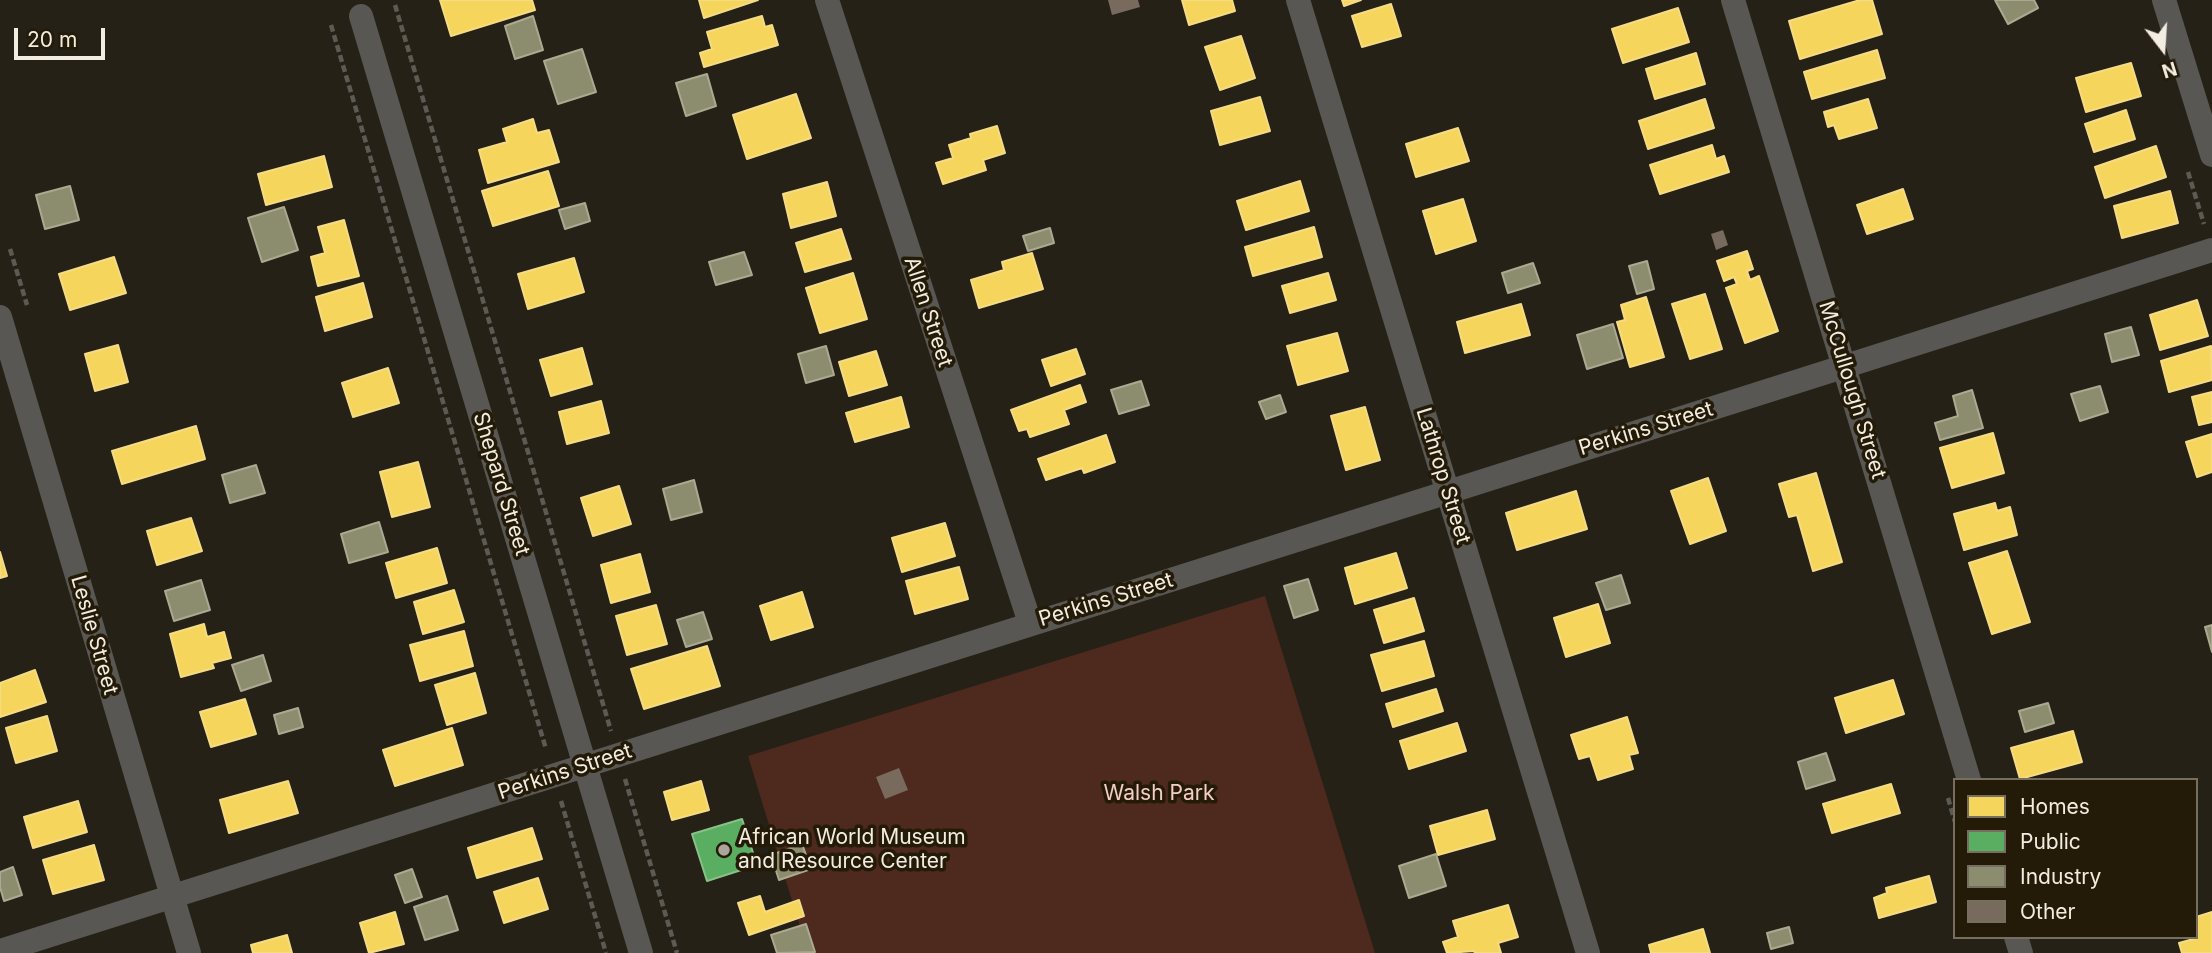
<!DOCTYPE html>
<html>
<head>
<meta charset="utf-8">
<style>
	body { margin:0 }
	#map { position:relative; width:2212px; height:953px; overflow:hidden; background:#262117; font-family:Inter,sans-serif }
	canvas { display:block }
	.legend { position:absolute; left:1953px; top:778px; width:245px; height:161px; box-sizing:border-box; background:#231a08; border:2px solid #766e5f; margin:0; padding:9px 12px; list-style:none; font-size:21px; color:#f3ede1 }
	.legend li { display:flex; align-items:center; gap:14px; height:35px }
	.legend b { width:35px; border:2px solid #766e5f }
	.north { position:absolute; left:2128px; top:14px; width:70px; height:70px; -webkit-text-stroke:5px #231a08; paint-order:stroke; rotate:163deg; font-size:19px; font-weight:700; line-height:28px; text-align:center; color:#f3ede1 }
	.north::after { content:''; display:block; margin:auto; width:24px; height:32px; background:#f3ede1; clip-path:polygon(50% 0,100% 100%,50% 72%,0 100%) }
	.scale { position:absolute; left:14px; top:28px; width:91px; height:32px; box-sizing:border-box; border:4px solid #f3ede1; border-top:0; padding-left:9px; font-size:21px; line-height:24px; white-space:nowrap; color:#f3ede1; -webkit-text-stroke:5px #231a08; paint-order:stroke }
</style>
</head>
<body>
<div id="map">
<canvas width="2212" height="953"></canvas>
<ul class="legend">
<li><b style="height:19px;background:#f6d55c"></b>Homes</li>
<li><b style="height:19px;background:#5aae61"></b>Public</li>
<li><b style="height:19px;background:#8c8c6e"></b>Industry</li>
<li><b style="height:19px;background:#786b5e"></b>Other</li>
</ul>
<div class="north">N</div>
<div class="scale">20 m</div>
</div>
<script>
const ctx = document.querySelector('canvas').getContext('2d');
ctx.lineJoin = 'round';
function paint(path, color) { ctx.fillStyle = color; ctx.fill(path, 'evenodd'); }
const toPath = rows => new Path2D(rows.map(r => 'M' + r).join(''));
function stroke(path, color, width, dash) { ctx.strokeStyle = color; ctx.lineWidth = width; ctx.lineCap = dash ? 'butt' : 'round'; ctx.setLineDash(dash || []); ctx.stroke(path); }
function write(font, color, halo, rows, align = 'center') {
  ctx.font = font + ' Inter,sans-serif'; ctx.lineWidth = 7; ctx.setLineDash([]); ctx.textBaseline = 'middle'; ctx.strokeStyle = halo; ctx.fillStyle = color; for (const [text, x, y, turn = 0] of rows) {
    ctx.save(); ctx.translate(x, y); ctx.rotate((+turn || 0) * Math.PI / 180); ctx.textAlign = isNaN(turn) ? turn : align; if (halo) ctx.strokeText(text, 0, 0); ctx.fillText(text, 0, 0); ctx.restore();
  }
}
paint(toPath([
	[1265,596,1375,953,808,953,748,756]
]), '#4d291e');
const homes = toPath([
	[440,0,532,0,535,10,451,36,440,0],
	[699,0,758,0,704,18,699,0],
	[1182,0,1232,0,1235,11,1189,25,1182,0],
	[1342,0,1361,0,1344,6,1342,0],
	[1860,0,1872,0,1882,34,1800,59,1789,21,1860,0],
	[1391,4,1401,36,1362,47,1352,16,1391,4],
	[1678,8,1689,42,1623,63,1612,29,1678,8],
	[762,16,765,27,772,25,778,45,704,67,700,53,712,49,707,32,762,16],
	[1241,36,1255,78,1220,90,1205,47,1241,36],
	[1877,50,1885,78,1812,99,1804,72,1877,50],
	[1696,53,1705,84,1655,99,1646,69,1696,53],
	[2131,63,2141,96,2086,112,2076,78,2131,63],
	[796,94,811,138,747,159,733,115,796,94],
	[1260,97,1270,131,1220,145,1211,111,1260,97],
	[1705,99,1714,128,1648,149,1639,121,1705,99],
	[1868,99,1877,128,1839,139,1834,125,1828,127,1824,112,1868,99],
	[2126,110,2135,139,2094,152,2085,124,2126,110],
	[533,119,537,133,549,130,559,162,488,183,479,150,507,142,503,129,533,119],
	[997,126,1005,153,983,160,986,170,943,184,936,163,953,158,949,145,971,138,970,134,997,126],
	[1458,128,1469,161,1416,177,1406,144,1458,128],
	[1712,145,1716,159,1724,156,1729,172,1660,194,1650,165,1712,145],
	[2156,146,2166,177,2105,198,2095,167,2156,146],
	[324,156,332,187,266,205,258,174,324,156],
	[548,171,559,206,493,226,482,191,548,171],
	[1300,181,1309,211,1246,230,1237,201,1300,181],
	[827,182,836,216,791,228,783,194,827,182],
	[1903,189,1913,219,1867,234,1857,205,1903,189],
	[2170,191,2178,223,2122,238,2114,206,2170,191],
	[1463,199,1476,241,1436,254,1423,211,1463,199],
	[344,220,359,276,318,286,311,257,325,253,318,227,344,220],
	[1314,227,1322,257,1253,276,1245,247,1314,227],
	[841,229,851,259,805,272,796,243,841,229],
	[1747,251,1753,269,1747,271,1750,280,1759,276,1778,331,1745,343,1726,288,1737,284,1734,277,1724,281,1717,261,1747,251],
	[1032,253,1043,289,979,308,971,280,1004,270,1002,262,1032,253],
	[114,257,126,293,70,310,59,274,114,257],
	[574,258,584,292,528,309,518,274,574,258],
	[853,273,867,319,820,333,806,288,853,273],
	[1328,273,1336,300,1290,313,1282,286,1328,273],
	[363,283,372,317,325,331,316,297,363,283],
	[1705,294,1722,349,1690,359,1672,304,1705,294],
	[1646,297,1664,357,1630,367,1617,322,1625,320,1621,305,1646,297],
	[2197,300,2208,336,2160,350,2150,315,2197,300],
	[1521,304,1530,335,1465,353,1457,322,1521,304],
	[1337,333,1348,371,1298,385,1287,346,1337,333],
	[118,345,128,382,95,391,85,354,118,345],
	[2211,346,2212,380,2169,392,2161,361,2211,346],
	[582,348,592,384,551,396,540,360,582,348],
	[1076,349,1085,374,1051,386,1042,360,1076,349],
	[876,351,887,385,849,396,839,362,876,351],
	[388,368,399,403,353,417,342,383,388,368],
	[1080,385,1086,402,1064,410,1069,424,1030,437,1027,429,1019,431,1011,410,1080,385],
	[2212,392,2212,422,2199,425,2192,397,2212,392],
	[901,397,909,427,855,442,846,413,901,397],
	[601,401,609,433,567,444,559,412,601,401],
	[1365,407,1380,460,1346,470,1331,416,1365,407],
	[196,426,205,459,122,484,112,451,196,426],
	[1993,433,2004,473,1952,488,1940,448,1993,433],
	[2212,434,2212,472,2197,477,2186,442,2212,434],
	[1106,435,1115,462,1084,473,1082,468,1046,480,1038,459,1106,435],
	[418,462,430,507,392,517,380,472,418,462],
	[1816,473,1842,562,1813,571,1797,515,1789,517,1779,484,1816,473],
	[1708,478,1726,531,1690,544,1671,491,1708,478],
	[619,486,631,524,593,536,581,498,619,486],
	[1576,491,1587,529,1517,550,1506,513,1576,491],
	[1995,503,1997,511,2010,507,2017,535,1964,550,1954,514,1995,503],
	[191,518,202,551,157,565,147,531,191,518],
	[945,523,955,556,902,572,892,538,945,523],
	[437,548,447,583,396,598,386,563,437,548],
	[2007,551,2030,622,1992,634,1969,563,2007,551],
	[0,552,7,576,0,578,0,552],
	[1396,553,1407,588,1355,604,1345,568,1396,553],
	[640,554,650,592,611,603,601,565,640,554],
	[959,567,968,599,915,614,906,581,959,567],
	[454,590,464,622,423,634,414,602,454,590],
	[802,592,813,627,771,640,760,606,802,592],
	[1414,598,1424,631,1384,643,1374,610,1414,598],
	[1598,604,1610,643,1566,657,1554,618,1598,604],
	[656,605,667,644,627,655,616,616,656,605],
	[204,624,207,637,224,632,231,658,212,663,214,668,181,677,170,634,204,624],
	[464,631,473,666,420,681,410,645,464,631],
	[1424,641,1434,676,1382,691,1371,655,1424,641],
	[707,646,720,686,644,709,631,669,707,646],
	[35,670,46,702,0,717,0,683,35,670],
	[475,673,486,713,447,725,435,685,475,673],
	[1893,680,1904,714,1846,733,1835,698,1893,680],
	[1436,689,1443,711,1393,727,1386,704,1436,689],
	[245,699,256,734,211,747,200,712,245,699],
	[47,716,57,751,16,763,6,728,47,716],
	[1627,717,1638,753,1629,755,1633,769,1598,780,1590,756,1579,759,1571,735,1627,717],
	[1457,723,1466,751,1409,769,1400,741,1457,723],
	[452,728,463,765,395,786,383,750,452,728],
	[2073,731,2082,762,2020,779,2011,748,2073,731],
	[288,781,298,813,229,833,220,800,288,781],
	[701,781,709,810,672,820,664,792,701,781],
	[1891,784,1900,813,1832,833,1823,804,1891,784],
	[78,801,87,832,33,848,24,817,78,801],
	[1487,810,1495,839,1438,855,1430,826,1487,810],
	[532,828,542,859,477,878,468,848,532,828],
	[94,845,104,880,53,894,43,860,94,845],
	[1929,876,1936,902,1879,918,1874,898,1887,893,1886,888,1929,876],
	[538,878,548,909,504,923,494,892,538,878],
	[760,896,765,912,799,900,804,916,749,935,738,903,760,896],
	[1508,905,1518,937,1498,943,1501,953,1475,953,1474,951,1447,953,1443,942,1458,937,1453,921,1508,905],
	[395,912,404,944,369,953,360,923,395,912],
	[2212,912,2212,953,2182,953,2179,943,2197,938,2196,917,2212,912],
	[1703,929,1710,953,1651,953,1649,945,1703,929],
	[287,935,292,953,253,953,251,945,287,935]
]);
paint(homes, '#f6d55c');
stroke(homes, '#f5dc84', 2);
const public = toPath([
	[742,819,757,865,707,881,692,834,742,819]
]);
paint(public, '#5aae61');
stroke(public, '#88c187', 2);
const industry = toPath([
	[1995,0,2034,0,2038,8,2008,24,1995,0],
	[533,16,543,50,515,59,505,26,533,16],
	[582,49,596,92,558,104,544,61,582,49],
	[707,74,716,106,686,116,676,83,707,74],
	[70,186,79,220,45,229,36,195,70,186],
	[585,203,590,221,565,229,559,210,585,203],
	[284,207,298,250,262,262,248,218,284,207],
	[1050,228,1054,243,1028,251,1023,236,1050,228],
	[744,252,752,275,716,285,709,262,744,252],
	[1647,261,1654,289,1637,294,1629,266,1647,261],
	[1533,263,1540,283,1508,293,1502,273,1533,263],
	[1613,324,1623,358,1587,369,1577,335,1613,324],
	[2131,327,2139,355,2112,362,2105,334,2131,327],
	[826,346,834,375,806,383,798,354,826,346],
	[1141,381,1149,405,1119,414,1111,390,1141,381],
	[2100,386,2108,412,2080,421,2071,394,2100,386],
	[1972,390,1983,428,1940,440,1935,423,1958,416,1953,396,1972,390],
	[1280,395,1286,412,1266,419,1259,402,1280,395],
	[256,465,265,493,230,503,222,475,256,465],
	[694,480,702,512,671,520,663,489,694,480],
	[379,522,388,552,349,563,341,534,379,522],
	[1621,575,1630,603,1606,610,1596,583,1621,575],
	[1308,579,1318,610,1294,618,1284,586,1308,579],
	[201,580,210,610,174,621,165,591,201,580],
	[703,612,712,639,686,647,677,620,703,612],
	[2212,625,2212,652,2205,627,2212,625],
	[263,655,271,681,241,691,232,665,263,655],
	[2048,703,2054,723,2025,732,2019,711,2048,703],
	[298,708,303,727,279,734,274,715,298,708],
	[1826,753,1835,780,1806,789,1798,762,1826,753],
	[802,844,811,869,779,880,771,855,802,844],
	[1436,854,1446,886,1409,898,1399,866,1436,854],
	[13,867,22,895,4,901,0,887,0,872,13,867],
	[412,869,422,897,405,903,395,875,412,869],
	[447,896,458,930,425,940,414,907,447,896],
	[806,924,815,952,777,953,771,935,806,924],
	[1789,927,1793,943,1771,949,1767,933,1789,927]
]);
paint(industry, '#8c8c6e');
stroke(industry, '#aba990', 2);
paint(toPath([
	[1108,0,1138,0,1140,7,1112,15],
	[1723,230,1728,245,1716,250,1711,234],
	[899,768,908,790,885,799,876,777]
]), '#786b5e');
stroke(toPath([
	[395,5,611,731],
	[331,25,546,749],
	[2188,172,2204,224],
	[10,249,27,305],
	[625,779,677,953],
	[1948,798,1955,822],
	[561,801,606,953]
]), '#5c5a55', 4.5, [7, 3.5]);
stroke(toPath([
	[827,0,1030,623],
	[1298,0,1588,953],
	[1733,0,1969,780],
	[2164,0,2212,155],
	[361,16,641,953],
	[0,317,189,953],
	[2016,937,2021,953],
	[0,951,2212,250]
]), '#585753', 24);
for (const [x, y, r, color] of [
	[724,850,7,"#aba69a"]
]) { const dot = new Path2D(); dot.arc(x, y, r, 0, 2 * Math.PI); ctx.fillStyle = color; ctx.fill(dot); stroke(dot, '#231a08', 2.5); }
write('21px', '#f3ede1', '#231a08', [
	["Allen Street",928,312,72],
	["McCullough Street",1852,390,73],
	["Perkins Street",1646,429,-17],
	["Lathrop Street",1443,476,73],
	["Shepard Street",501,484,73],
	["Perkins Street",1106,600,-17],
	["Leslie Street",94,635,74],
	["Perkins Street",565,772,-18]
]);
write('21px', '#f5cdc2', '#231a08', [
	["Walsh Park",1159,794]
]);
write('21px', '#f3ede1', '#231a08', [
	["African World Museum",738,838],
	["and Resource Center",738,862]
], 'left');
</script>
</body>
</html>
